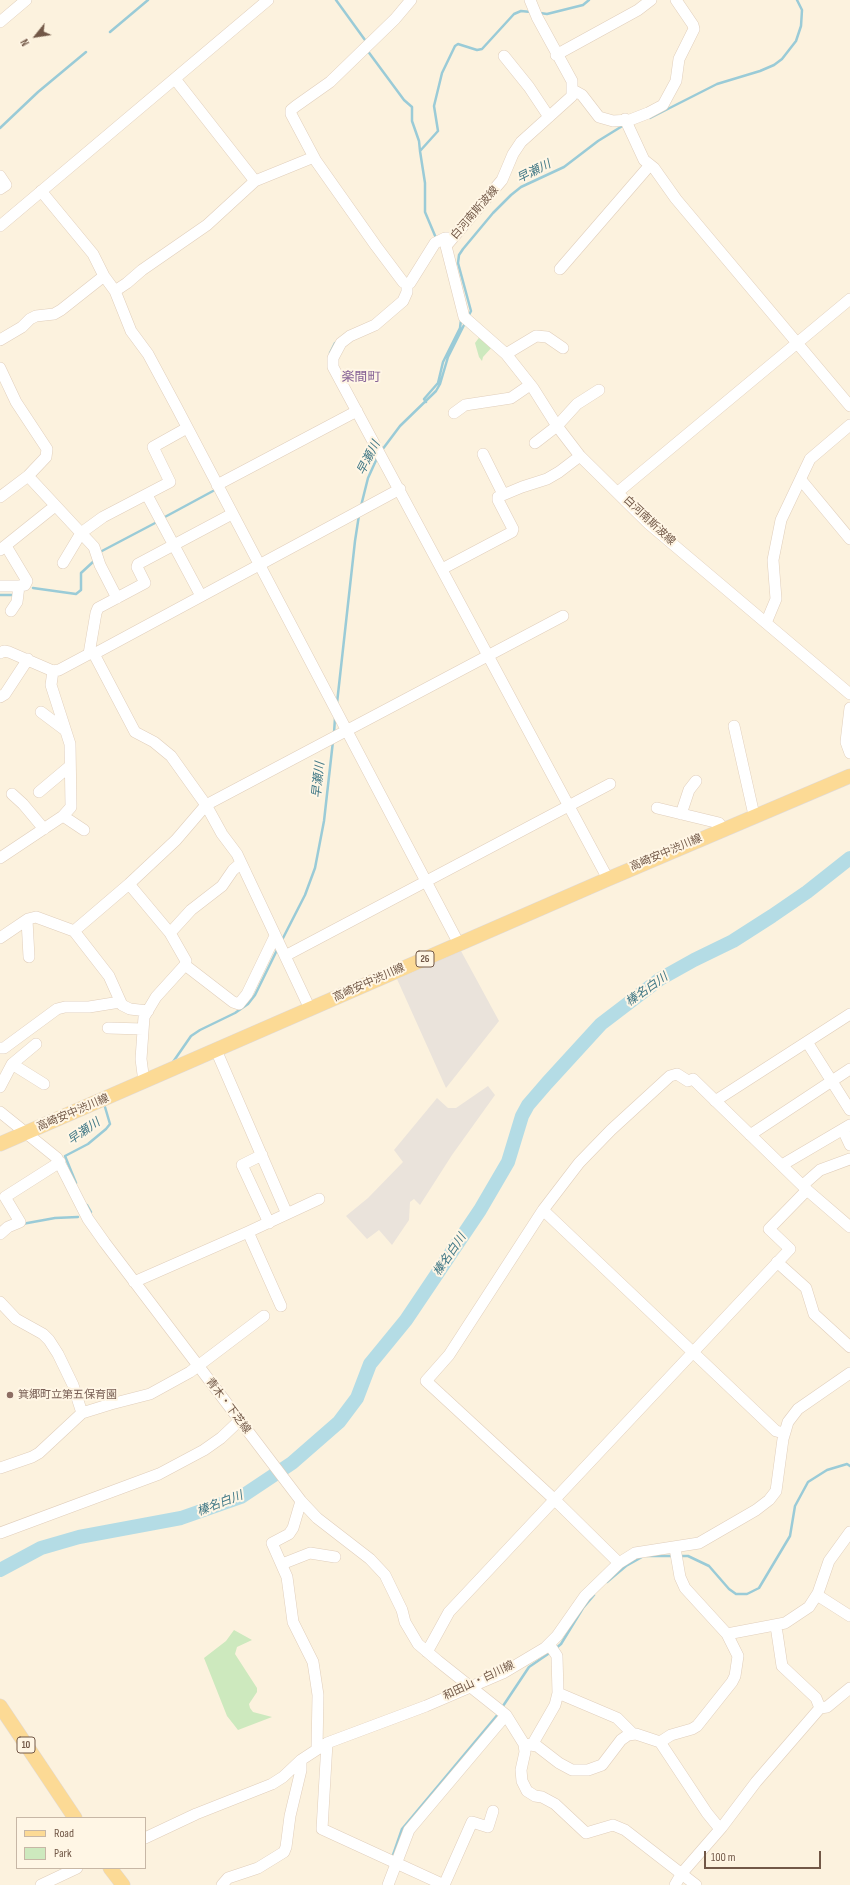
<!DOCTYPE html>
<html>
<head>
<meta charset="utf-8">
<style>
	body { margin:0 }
	#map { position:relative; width:850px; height:1885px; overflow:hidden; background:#fcf2de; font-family:"Sofia Sans Condensed",sans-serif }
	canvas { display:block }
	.legend { position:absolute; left:16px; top:1817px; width:130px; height:52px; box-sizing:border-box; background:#fff6e5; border:1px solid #c7b7a6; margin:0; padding:5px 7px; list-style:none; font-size:12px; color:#725847 }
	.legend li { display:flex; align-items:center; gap:8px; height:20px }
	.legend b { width:20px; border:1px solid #c7b7a6 }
	.north { position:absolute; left:16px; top:16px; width:40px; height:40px; -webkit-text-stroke:3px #fff6e5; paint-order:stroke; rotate:240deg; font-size:11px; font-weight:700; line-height:16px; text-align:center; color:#725847 }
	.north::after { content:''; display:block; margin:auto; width:14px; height:18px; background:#725847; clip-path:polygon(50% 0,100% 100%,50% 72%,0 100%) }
	.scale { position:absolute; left:704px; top:1851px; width:117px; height:18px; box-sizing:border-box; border:2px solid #725847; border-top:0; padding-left:5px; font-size:12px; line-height:14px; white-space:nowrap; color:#725847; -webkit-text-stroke:3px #fff6e5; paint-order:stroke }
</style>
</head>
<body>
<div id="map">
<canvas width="850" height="1885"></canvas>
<ul class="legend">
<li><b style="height:5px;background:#fcda95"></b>Road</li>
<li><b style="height:11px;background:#cde9be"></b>Park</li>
</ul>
<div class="north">N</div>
<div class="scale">100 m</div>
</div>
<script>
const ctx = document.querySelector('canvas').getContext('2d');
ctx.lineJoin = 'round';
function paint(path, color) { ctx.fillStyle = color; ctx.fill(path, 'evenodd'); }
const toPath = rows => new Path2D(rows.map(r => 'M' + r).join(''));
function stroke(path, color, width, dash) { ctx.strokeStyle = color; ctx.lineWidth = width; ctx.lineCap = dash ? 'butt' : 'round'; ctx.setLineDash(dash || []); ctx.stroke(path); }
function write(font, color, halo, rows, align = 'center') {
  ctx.font = font + ' "Sofia Sans Condensed","Noto Sans JP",sans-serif'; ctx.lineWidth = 4; ctx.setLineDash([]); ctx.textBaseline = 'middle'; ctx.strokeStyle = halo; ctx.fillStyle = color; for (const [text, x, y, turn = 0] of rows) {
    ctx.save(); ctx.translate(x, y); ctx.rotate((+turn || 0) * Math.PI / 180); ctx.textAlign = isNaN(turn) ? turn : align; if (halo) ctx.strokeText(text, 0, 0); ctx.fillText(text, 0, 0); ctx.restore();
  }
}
paint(toPath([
	[461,951,499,1021,446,1088,397,979],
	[488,1086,495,1095,452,1155,420,1205,414,1199,410,1202,409,1220,392,1245,379,1230,367,1239,346,1216,368,1198,403,1162,394,1150,437,1098,448,1108,456,1108]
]), '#eae3db');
paint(toPath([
	[481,335,493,346,483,357,482,361,479,357,475,343],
	[234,1630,252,1640,237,1647,235,1654,257,1688,257,1692,249,1704,250,1708,253,1712,272,1717,238,1730,227,1716,204,1658,226,1641]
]), '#cde9be');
stroke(toPath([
	[336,0,365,40],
	[540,13,547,14,583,5,589,0],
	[110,32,148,0],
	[367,50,404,100,412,107,412,121,419,141,420,151],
	[650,118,717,84,760,71,774,65,782,59,796,41,801,26,802,10,797,0],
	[0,128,38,92,86,52],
	[436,238,425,212,425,183,420,151,438,131,434,106,442,73,455,46,458,44,477,50,482,49,514,14,521,11,531,12],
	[468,317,471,311,458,263,459,255,463,249,493,213,511,195,521,187,564,167,598,141,624,125],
	[330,353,335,343],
	[426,402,424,399,438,383,443,362,460,328,461,320],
	[382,450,400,426,436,391,440,384,448,357,465,323],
	[361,506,368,478,378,456],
	[163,518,213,491],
	[100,552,157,522],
	[33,588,76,594,81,590,81,573,94,561],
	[0,595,15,595],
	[337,703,355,541,359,515],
	[334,733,335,718],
	[282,940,305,895,315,868,324,821,333,741],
	[173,1062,191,1036,200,1030,235,1013,248,1004,255,995,278,948],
	[76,1183,65,1156,88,1144,106,1129,110,1124,105,1107],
	[87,1205,91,1212],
	[22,1224,55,1218,78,1217],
	[647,1556,674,1556],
	[679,1556,688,1556,709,1566,729,1589,736,1594,747,1594,759,1588,790,1536,795,1506,808,1482,827,1470,847,1464,850,1466],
	[607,1582,626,1566,642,1557],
	[555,1649,561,1644,583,1608,594,1595],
	[503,1706,529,1667,551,1652],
	[393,1855,402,1829,499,1713]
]), '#9acbd7', 2.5);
stroke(toPath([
	[0,1570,41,1548,79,1537,181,1518,241,1497,292,1463,339,1422,357,1398,370,1364,406,1320,480,1210,508,1162,522,1116,528,1105,547,1083,601,1024,660,979,694,960,733,941,772,916,807,892,850,858]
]), '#b4dce5', 14);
const minor = toPath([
	[411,0,395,19,330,82,296,106,291,110,291,114,316,161,376,246,403,282,407,284,410,283,435,243,445,238,452,238],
	[530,0,537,17,572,81,572,96,521,142,513,154,502,180,446,246,464,317,506,354,533,388,557,426,580,456,649,524,850,694],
	[0,22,26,0],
	[556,55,638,10,651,0],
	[504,56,529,87,549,117],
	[175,79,255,181],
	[573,90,582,95,599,117,613,121,630,120,648,113,663,105,676,81,679,59,694,29,693,25,676,0],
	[625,119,644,160,654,168,676,199,850,406],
	[0,176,6,185,0,189],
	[41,191,93,254,104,276,115,291,131,331,148,354,176,406,459,944],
	[0,226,268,0],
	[560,269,650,165],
	[407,284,407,292,403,301,375,325,350,336,341,343,333,358,333,367,608,879],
	[115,291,127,283,142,270,207,225,255,181,314,157],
	[0,340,22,327,30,319,36,316,54,314,61,310,104,276],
	[506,354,536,336,547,337,563,348],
	[0,368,16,402,47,449,46,457,28,476,0,497],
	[454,413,465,405,511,398,530,385],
	[535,443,557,426,577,404,599,390],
	[483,454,503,494],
	[28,476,94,547,100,565,117,598],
	[801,480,850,539],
	[217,485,357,411],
	[618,492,850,299],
	[147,495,201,596],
	[0,550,55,506],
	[63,563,81,533,103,517,170,482,153,447,187,428],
	[442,569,512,532,513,529,498,500,498,497,522,487,547,479,559,472,580,456],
	[0,586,19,586,25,585,27,581,6,546],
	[11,611,17,602,19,586],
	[766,623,776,599,773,560,781,520,810,459,850,425],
	[0,653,4,651,9,652,53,671],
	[89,654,96,613,98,608,145,583,137,567,138,564,232,514],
	[94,654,135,732,154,742,171,756,206,805,222,834,237,854,310,1009],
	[0,697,5,694,28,659],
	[850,708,846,742,850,753],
	[41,712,65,730],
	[734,726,754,815],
	[39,792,70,766],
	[12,794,23,804,44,829],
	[657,808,719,823,723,829],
	[681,814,689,790,696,781],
	[63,816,84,830],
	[0,858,63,816,71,807,70,744,51,685,53,671,59,670,89,654,94,654,400,489],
	[129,884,170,933,186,961,185,965,156,997,144,1017,141,1059,144,1082],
	[27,920,29,957],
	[74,931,129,884,176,840,206,805,563,616],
	[170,933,191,910,222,886,233,870,241,863],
	[0,938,28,919,36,917,74,931,109,976,122,1005,130,1009,148,1011],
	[285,956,610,784],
	[185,965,233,1002,239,1004,247,994,275,936],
	[108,1028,143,1029],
	[807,1042,850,1110],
	[0,1048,4,1048,57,1009,65,1007,89,1007,120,1002],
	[216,1050,287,1214],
	[12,1064,36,1044],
	[0,1087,12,1064,44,1084],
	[715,1101,850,1014],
	[0,1112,57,1158,88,1219,105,1243,301,1501,317,1518,370,1559,385,1575,402,1610,405,1622,418,1644,438,1661,506,1715,524,1744,525,1752,521,1770,522,1781,527,1791,535,1796,542,1797,555,1804,586,1833,613,1825,625,1830,696,1885],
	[843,1130,850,1145],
	[750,1135,850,1069],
	[262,1155,242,1165,269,1223],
	[782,1165,850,1125],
	[803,1185,820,1170,850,1159],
	[543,1210,776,1431,784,1433],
	[248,1232,281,1306],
	[0,1234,8,1227,20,1222,5,1197,60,1162],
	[777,1262,806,1288,814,1314,850,1347],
	[134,1282,248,1232,319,1199],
	[0,1302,16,1319,43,1334,49,1340,58,1354,73,1385,82,1413],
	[0,1468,32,1457,39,1453,82,1413,111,1404,150,1394,190,1372,264,1316],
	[301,1501,293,1528,289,1534,272,1543,287,1577,293,1622,313,1662,318,1695,317,1749],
	[0,1533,159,1474,204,1450,221,1438,239,1421],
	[619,1563,555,1500,426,1381,449,1355,543,1210,579,1163,611,1130,670,1076,677,1074,688,1081,693,1079,807,1190,850,1227],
	[282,1564,310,1553,335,1557],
	[817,1595,850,1616],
	[727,1634,785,1623,809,1607,818,1593,829,1561,850,1532],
	[549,1644,557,1656,558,1693,617,1718,633,1734],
	[427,1652,449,1612,790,1249,769,1229,807,1190],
	[820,1708,827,1707,850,1688],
	[660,1742,707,1813,720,1829],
	[327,1743,322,1829,444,1885],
	[524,1744,537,1746,559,1763,572,1770,588,1770,602,1765,621,1740,628,1735,636,1734,660,1742,671,1735,692,1729,697,1726,732,1682,735,1676,738,1656,727,1634,685,1588,680,1577,675,1548],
	[532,1745,555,1705,558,1693],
	[145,1838,196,1814,272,1784,283,1777,301,1760,327,1743,426,1706,503,1673,545,1648,557,1636,585,1596,619,1563,635,1553,699,1543,756,1510,769,1500,776,1491,783,1439,788,1422,798,1409,850,1373],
	[41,1885,77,1868],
	[222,1885,228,1878,258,1868,284,1852,286,1847,290,1816,301,1770,301,1760],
	[388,1885,409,1830,506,1715],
	[444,1885,472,1822,488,1827,493,1811],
	[675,1885,682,1873,722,1827,756,1782,820,1708,816,1698,782,1666,776,1626]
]);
const major = toPath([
	[0,1144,608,879,850,776],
	[0,1706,75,1818],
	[110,1868,123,1885]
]);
stroke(minor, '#e0cebb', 12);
stroke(major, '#e0dad7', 15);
stroke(minor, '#fff', 11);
stroke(major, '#fcda95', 14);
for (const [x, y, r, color] of [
	[10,1395,4,"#8d6e63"]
]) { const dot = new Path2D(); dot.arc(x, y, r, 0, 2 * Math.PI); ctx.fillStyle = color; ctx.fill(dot); stroke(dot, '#fff6e5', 1.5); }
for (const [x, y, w] of [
	[425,959,18],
	[26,1745,18]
]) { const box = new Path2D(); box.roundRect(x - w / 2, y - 8, w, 16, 3); ctx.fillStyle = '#fff6e5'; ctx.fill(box); stroke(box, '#725847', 1); }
write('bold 10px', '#725847', null, [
	["26",425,959],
	["10",26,1745]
]);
write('11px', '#725847', '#fff6e5', [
	["白河南斯波線",475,213,-49],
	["白河南斯波線",649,521,43],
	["高崎安中渋川線",666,853,-23],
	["高崎安中渋川線",369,983,-24],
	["高崎安中渋川線",73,1113,-23],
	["青木・下芝線",228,1406,53],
	["和田山・白川線",479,1681,-25]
]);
write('11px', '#785e54', '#fff6e5', [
	["箕郷町立第五保育園",18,1395]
], 'left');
write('italic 12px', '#417886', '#fff6e5', [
	["早瀬川",534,172,-27],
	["早瀬川",369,458,-63],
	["早瀬川",319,780,-84],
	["榛名白川",647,990,-35],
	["早瀬川",84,1132,-35],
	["榛名白川",450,1255,-56],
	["榛名白川",220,1504,-21]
]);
write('13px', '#866296', '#fff6e5', [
	["楽間町",361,378]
]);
</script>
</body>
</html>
